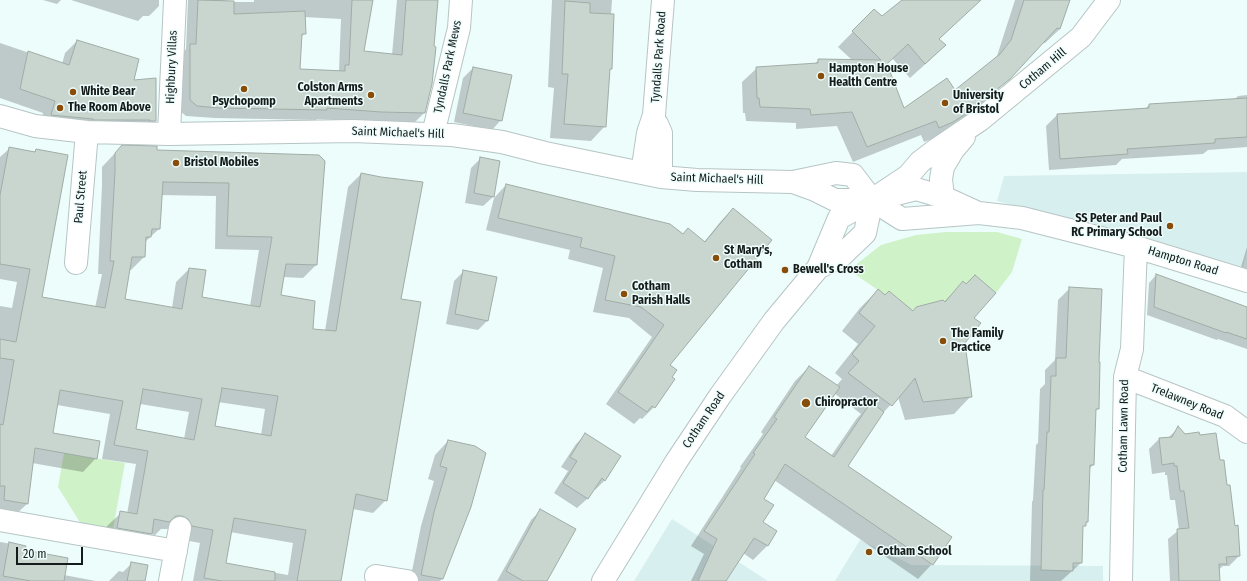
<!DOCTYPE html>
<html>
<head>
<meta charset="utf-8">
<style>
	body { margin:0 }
	#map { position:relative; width:1247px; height:581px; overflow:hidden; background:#edfdfc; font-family:"Fira Sans Condensed",sans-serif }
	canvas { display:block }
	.scale { position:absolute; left:16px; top:547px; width:67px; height:18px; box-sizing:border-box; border:2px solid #151b1a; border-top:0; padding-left:5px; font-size:12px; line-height:14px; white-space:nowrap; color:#151b1a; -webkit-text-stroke:3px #edfdfc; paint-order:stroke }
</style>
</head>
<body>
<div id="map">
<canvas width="1247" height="581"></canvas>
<div class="scale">20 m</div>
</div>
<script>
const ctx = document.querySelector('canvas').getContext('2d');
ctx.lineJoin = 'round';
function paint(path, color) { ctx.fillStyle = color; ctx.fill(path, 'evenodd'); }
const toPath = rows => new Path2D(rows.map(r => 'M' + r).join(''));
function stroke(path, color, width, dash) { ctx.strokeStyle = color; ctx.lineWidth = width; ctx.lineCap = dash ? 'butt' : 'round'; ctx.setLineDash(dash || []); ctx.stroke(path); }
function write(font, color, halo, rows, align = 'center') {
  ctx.font = font + ' "Fira Sans Condensed",sans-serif'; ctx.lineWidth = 3; ctx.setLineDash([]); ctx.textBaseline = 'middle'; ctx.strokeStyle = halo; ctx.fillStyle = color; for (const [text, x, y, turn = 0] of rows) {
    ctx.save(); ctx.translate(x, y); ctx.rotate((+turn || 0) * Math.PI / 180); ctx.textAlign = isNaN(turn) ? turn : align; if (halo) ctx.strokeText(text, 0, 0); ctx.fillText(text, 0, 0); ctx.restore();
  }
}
paint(toPath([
	[1247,172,1247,252,1243,267,997,201,1004,176],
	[672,519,768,581,634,581],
	[860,540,912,565,1103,566,1103,581,835,581]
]), '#d7efee');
paint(toPath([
	[946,232,997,232,1022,239,1012,272,996,293,975,275,966,284,963,281,954,292,949,305,944,301,938,309,920,309,916,306,909,315,898,298,889,291,885,295,849,270,881,245,916,235],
	[64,453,125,463,113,529,81,524,58,487]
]), '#cff2c8');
paint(toPath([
	[43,0,61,0,57,4],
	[71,0,159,0,159,6,149,16,143,16,138,21],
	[188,0,225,0,225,2,254,2,254,0,372,0,363,52,392,55,397,0,437,0,433,47,424,113,414,123,370,122,317,119,316,120,215,118,186,116,180,111,180,55,186,49],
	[304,17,341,19,339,71,299,70,301,37,305,33],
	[552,0,612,0,611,15,611,69,609,70,605,126,591,141,550,138,554,88,548,87],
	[903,0,969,0,973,6,938,40,930,60,910,78,892,58,886,64,904,110,955,92,993,61,997,56,1015,0,1069,0,1060,29,1045,43,1042,43,994,93,963,120,937,137,924,142,921,135,853,162,837,126,796,129,796,123,746,121,745,113,743,113,742,82,757,68,814,64,819,60,852,60,838,47,874,10,882,18],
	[77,41,133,81,155,121,143,133,40,127,43,113,0,98,0,43,62,64,65,53],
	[473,68,501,120,492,130,454,122,463,78],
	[1247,95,1247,147,1208,150,1203,154,1122,159,1116,165,1049,170,1046,126,1057,115,1145,109,1149,105,1235,99,1238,96],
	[10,148,34,152,36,150,41,298,95,308,102,274,98,274,102,185,102,167,115,153,156,151,319,156,316,265,303,278,283,277,280,296,312,330,325,331,348,187,361,174,400,300,386,500,373,513,353,509,340,581,193,581,200,543,179,539,169,529,161,529,155,535,150,534,137,547,105,541,107,526,121,513,127,514,136,464,102,459,110,414,57,405,52,434,96,458,83,472,32,463,27,504,13,517,0,515,0,306,12,308,17,282,0,279,0,157],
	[161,195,216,196,215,249,259,250,250,306,201,298,189,269,176,282,172,308,124,300,129,270,131,270,144,257,145,242,159,229],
	[218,402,265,409,261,435,214,427],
	[140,404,189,412,184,439,135,430],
	[230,532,293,543,288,575,225,564],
	[481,158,493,197,483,206,465,203,471,168],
	[506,185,704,242,721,221,733,209,668,365,654,407,642,419,640,418,634,424,606,404,652,337,629,318,593,312,603,268,568,259,570,250,486,230,494,198],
	[1247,247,1247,269,1241,267],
	[464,271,488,320,478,330,446,324,454,281],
	[1156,275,1247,308,1247,349,1218,339,1217,340,1147,315,1149,283],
	[963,283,973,318,964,343,971,396,954,414,905,420,898,397,880,416,846,467,932,564,918,579,774,480,763,499,762,523,776,532,767,546,753,560,743,553,725,581,691,581,704,554,691,546,741,468,740,467,763,434,761,432,795,381,809,367,836,386,842,379,835,373,858,344,842,331,860,308,878,290,912,312,944,302],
	[834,393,861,414,857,418,831,456,803,437],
	[1070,288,1098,363,1098,408,1095,411,1093,465,1089,469,1087,522,1082,528,1081,563,1061,581,1030,581,1032,502,1033,500,1036,445,1038,443,1040,389,1045,384,1045,370,1055,360,1058,300],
	[1178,428,1185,435,1219,461,1239,556,1229,566,1223,566,1218,570,1219,581,1170,581,1168,539,1179,530,1175,500,1170,500,1167,475,1165,475,1165,472,1152,474,1149,449,1159,439,1168,438],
	[586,434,605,480,595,490,594,489,587,499,577,508,554,493,568,471,561,467,576,444],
	[448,441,442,579,440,581,410,581,421,526,434,481,428,479,435,455],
	[540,511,545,581,497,581,531,520],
	[0,542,25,546,24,551,64,575,96,581,0,581],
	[132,563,144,581,109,581,119,571,123,572]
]), '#0003');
const building = toPath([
	[198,0,234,1,234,14,305,11,306,34,302,34,300,69,345,71,345,65,349,65,352,0,373,0,364,51,402,55,406,0,438,0,434,46,436,47,432,84,425,113,381,112,327,108,327,110,219,108,197,106,190,100,190,44,196,44,198,0],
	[902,0,981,0,939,39,946,45,925,64,908,44,887,64,904,108,947,78,955,90,1000,54,1011,40,1024,0,1070,0,1060,29,1057,28,1010,79,970,111,953,122,939,128,936,121,867,147,852,112,811,115,810,109,760,107,759,98,757,98,756,67,818,63,818,59,881,60,852,31,874,9,882,16,902,0],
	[565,1,590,3,590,13,614,14,612,69,610,69,606,127,564,124,568,74,562,74,565,1],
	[77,40,139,59,134,80,156,78,156,121,149,121,150,120,93,120,93,119,51,115,55,101,20,89,28,51,69,65,77,40],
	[473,67,512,75,502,121,463,113,473,67],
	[1247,98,1247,137,1215,139,1215,143,1127,149,1128,154,1060,159,1057,114,1149,108,1149,104,1247,98],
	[122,145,157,146,157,150,319,155,325,161,317,265,286,264,281,295,315,301,313,329,336,331,361,173,381,177,423,182,401,299,421,302,387,501,356,494,341,581,297,581,306,530,234,518,226,563,275,572,275,581,222,581,204,578,213,530,192,526,188,519,182,516,176,516,171,520,169,522,154,519,152,534,117,528,120,511,137,514,148,451,114,445,123,401,60,390,53,433,100,441,97,459,35,448,28,504,4,500,5,486,0,486,0,424,3,425,14,360,0,358,0,339,16,342,30,269,0,264,0,195,9,147,35,152,36,149,68,155,42,297,105,308,114,261,110,261,115,171,115,153,122,145],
	[163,182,229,183,227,236,272,237,260,307,202,297,206,270,189,268,182,309,125,299,132,257,145,257,146,237,151,237,152,229,160,229,163,182],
	[222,388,278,396,271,436,215,426,222,388],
	[143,389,202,399,194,440,136,429,143,389],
	[480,157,500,161,494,197,474,193,480,157],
	[506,184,670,224,683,234,688,228,705,242,733,208,772,240,670,365,677,370,672,377,675,379,655,408,652,406,647,412,618,392,664,325,641,307,605,300,615,256,580,247,582,238,498,218,506,184],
	[463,270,497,277,488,321,455,314,463,270],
	[1156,274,1247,307,1247,339,1226,332,1226,333,1154,307,1156,274],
	[975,275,996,293,974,318,981,323,965,343,972,397,923,402,915,378,892,406,848,373,859,361,852,354,875,326,859,313,878,289,885,295,889,291,913,311,916,307,943,300,945,302,963,281,966,284,975,275],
	[1069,287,1102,289,1099,362,1100,362,1099,409,1096,409,1094,465,1090,465,1088,522,1086,522,1086,526,1083,526,1082,563,1073,563,1073,571,1041,570,1043,490,1044,490,1047,432,1049,432,1051,376,1056,376,1056,358,1066,358,1069,287],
	[809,366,840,387,805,437,834,457,871,402,884,412,848,466,952,537,933,565,785,464,764,499,774,505,763,522,777,531,768,546,754,538,726,581,698,581,717,539,704,531,755,454,753,453,777,419,774,417,809,366],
	[1178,426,1185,434,1199,432,1200,435,1216,433,1220,460,1224,460,1227,485,1230,485,1235,526,1238,525,1240,556,1226,557,1227,564,1219,564,1220,581,1179,581,1177,529,1189,528,1184,491,1180,491,1177,466,1174,466,1174,463,1162,465,1159,438,1172,437,1178,426],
	[585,433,621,456,605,481,602,478,588,499,563,483,577,461,570,457,585,433],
	[448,440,475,446,486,453,471,507,443,579,421,575,434,512,447,468,440,466,448,440],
	[540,509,576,529,547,581,523,581,506,571,540,509],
	[9,542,26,546,25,550,68,558,64,581,31,581,3,576,9,542],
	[131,562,148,565,145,581,127,581,131,562]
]);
paint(building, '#c9d6d0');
stroke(building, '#a0aca6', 1);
const minor = toPath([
	[0,116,35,126,87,132,169,134,353,131,452,135,502,142,545,153,661,177,697,180,793,182,836,173,853,175,872,200,902,219,979,213,1022,218,1136,247,1247,281],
	[657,124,661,133,661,177],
	[169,134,175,0],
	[433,134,459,28,461,0],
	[642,173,648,133,654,115,663,0],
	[793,182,815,190,835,200,872,200,916,189,943,197,978,213],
	[943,197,941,179,943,167,953,150,964,137],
	[76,263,87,132],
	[818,268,842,255,865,233,872,200],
	[1125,377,1225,416,1247,432],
	[0,520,176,551],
	[376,576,407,581],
	[170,581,180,528],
	[603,581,676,462,720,396,774,321,818,268,839,218,872,200,908,176,920,162,937,149,980,120,1081,37,1109,0],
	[1121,581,1125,377,1132,349,1136,247]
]);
stroke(minor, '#b6c5c4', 24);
stroke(minor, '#fff', 22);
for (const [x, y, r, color] of [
	[821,76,4,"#894d0a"],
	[244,89,4,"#894d0a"],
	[73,92,4,"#894d0a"],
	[371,95,4,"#894d0a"],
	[945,103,4,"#894d0a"],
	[60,108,4,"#894d0a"],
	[176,163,4,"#894d0a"],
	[1170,226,4,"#894d0a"],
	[716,258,4,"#894d0a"],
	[785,270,4,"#894d0a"],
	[624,294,4,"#894d0a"],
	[943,341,4,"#894d0a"],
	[806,403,5,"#894d0a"],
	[869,552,4,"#894d0a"]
]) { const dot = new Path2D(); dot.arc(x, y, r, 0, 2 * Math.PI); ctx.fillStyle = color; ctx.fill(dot); stroke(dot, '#edfdfc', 1.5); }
write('12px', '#151b1a', '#edfdfc', [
	["Tyndalls Park Road",659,57,-86],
	["Highbury Villas",172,67,-88],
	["Tyndalls Park Mews",448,67,-78],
	["Cotham Hill",1043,69,-40],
	["Saint Michael's Hill",398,133,2],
	["Saint Michael's Hill",717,179,2],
	["Paul Street",81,197,-85],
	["Hampton Road",1183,261,17],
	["Trelawney Road",1187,402,22],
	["Cotham Road",704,420,-56],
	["Cotham Lawn Road",1124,426,-89]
]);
write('bold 12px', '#151b1a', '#edfdfc', [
	["Hampton House",829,69],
	["Health Centre",829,83],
	["Colston Arms",363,88,"right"],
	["Apartments",363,102,"right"],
	["White Bear",81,92],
	["University",953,96],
	["of Bristol",953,110],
	["Psychopomp",244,102,"center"],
	["The Room Above",68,108],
	["Bristol Mobiles",184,163],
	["SS Peter and Paul",1162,219,"right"],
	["RC Primary School",1162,233,"right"],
	["St Mary's,",724,251],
	["Cotham",724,265],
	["Bewell's Cross",793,270],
	["Cotham",632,287],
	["Parish Halls",632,301],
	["The Family",951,334],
	["Practice",951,348],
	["Chiropractor",815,403],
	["Cotham School",877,552]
], 'left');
</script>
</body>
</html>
